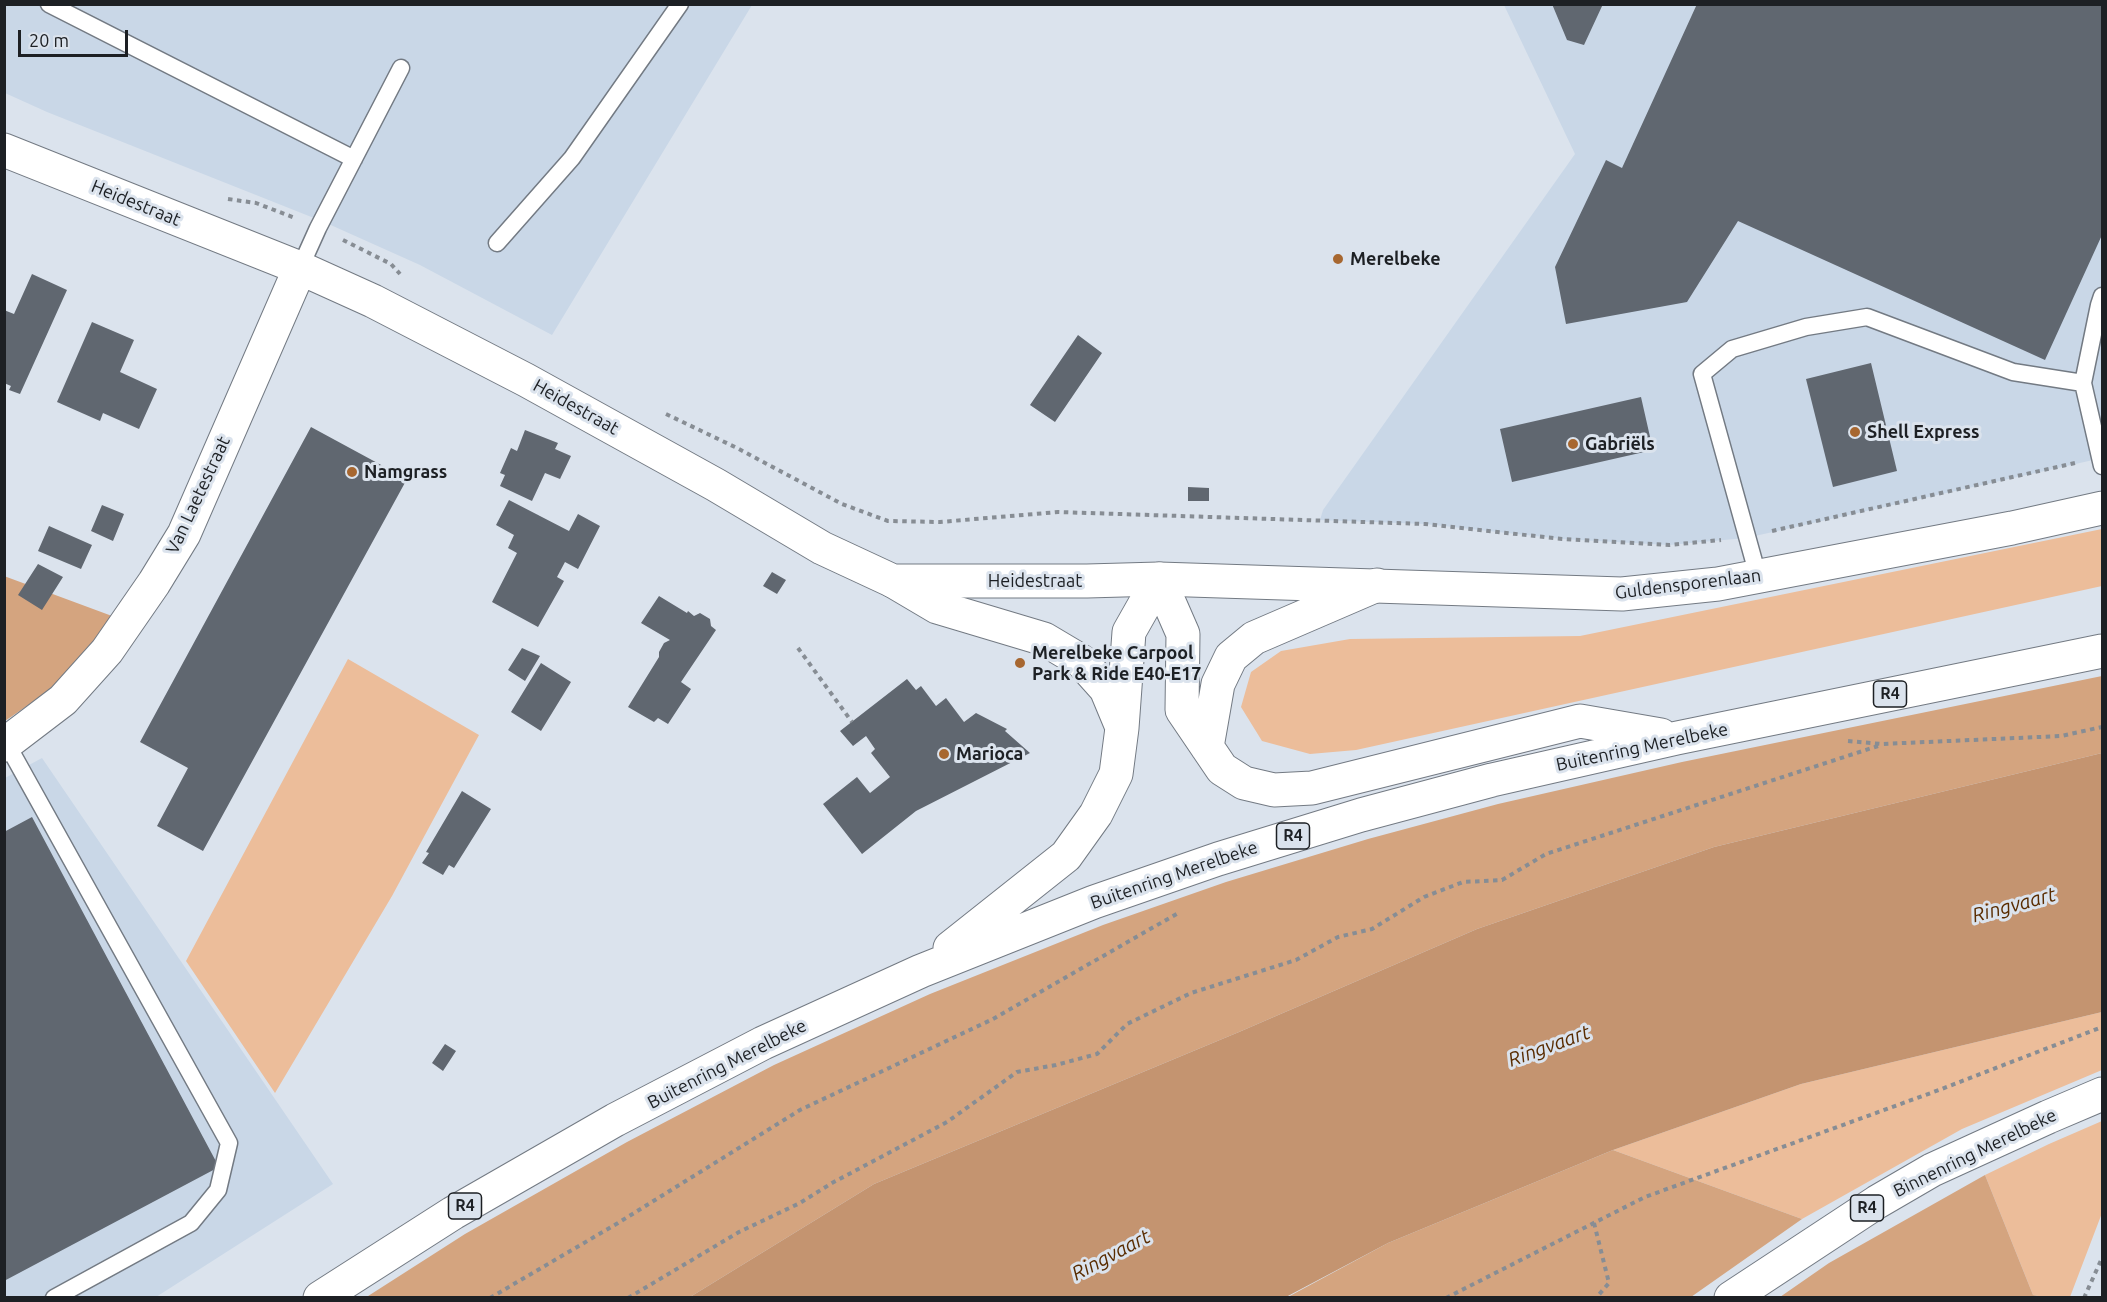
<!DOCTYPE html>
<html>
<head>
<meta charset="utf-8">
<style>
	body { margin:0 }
	#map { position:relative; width:2107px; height:1302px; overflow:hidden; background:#dbe3ed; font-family:Ubuntu,sans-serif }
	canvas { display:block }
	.frame { position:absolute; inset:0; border:6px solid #1d2024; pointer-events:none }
	.scale { position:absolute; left:18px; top:30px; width:110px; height:27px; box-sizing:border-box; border:3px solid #1d2024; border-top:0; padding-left:8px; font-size:18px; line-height:21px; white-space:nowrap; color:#1d2024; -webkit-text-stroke:4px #dbe3ed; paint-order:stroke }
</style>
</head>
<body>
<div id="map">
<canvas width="2107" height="1302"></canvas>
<div class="frame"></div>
<div class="scale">20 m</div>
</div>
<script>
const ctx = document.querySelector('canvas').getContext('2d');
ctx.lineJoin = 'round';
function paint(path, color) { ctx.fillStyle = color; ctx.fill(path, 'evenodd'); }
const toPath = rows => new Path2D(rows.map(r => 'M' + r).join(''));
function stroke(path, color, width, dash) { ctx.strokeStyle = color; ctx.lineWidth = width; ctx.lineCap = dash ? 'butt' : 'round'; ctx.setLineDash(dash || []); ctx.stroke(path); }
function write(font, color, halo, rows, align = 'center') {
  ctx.font = font + ' Ubuntu,sans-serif'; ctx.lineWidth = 6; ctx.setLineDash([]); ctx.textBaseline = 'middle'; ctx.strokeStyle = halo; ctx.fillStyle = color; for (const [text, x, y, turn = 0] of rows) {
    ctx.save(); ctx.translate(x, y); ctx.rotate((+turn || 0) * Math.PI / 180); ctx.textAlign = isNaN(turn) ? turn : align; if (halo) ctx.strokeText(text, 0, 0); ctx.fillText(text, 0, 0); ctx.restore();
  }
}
paint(toPath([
	[5,5,752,5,552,335,420,265,324,222,47,112,5,93],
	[1504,5,2102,5,2102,458,1746,538,1669,545,1562,539,1425,524,1320,520,1323,510,1575,154],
	[42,758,333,1184,156,1297,5,1298,5,778]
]), '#c9d7e7');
paint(toPath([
	[2102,529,2102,586,1356,750,1310,754,1262,741,1241,707,1251,672,1281,651,1350,639,1580,636],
	[348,659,479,735,392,896,275,1093,186,961],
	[2102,1012,2102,1070,1962,1129,1802,1219,1613,1150,1801,1084],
	[2102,1121,2102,1213,2070,1297,2044,1297,2033,1295,1985,1175,2049,1144]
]), '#ecbd9a');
paint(toPath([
	[4,576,112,616,95,645,53,688,5,721],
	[2102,676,2102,753,1714,847,1477,929,1239,1032,874,1184,690,1297,365,1298,465,1234,627,1142,774,1065,930,994,1103,925,1226,882,1368,839,1498,804,1682,762],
	[1613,1150,1802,1219,1691,1297,1286,1298,1388,1243],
	[1985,1175,2033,1295,2044,1297,1780,1297,1829,1263]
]), '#d4a47f');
paint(toPath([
	[2102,753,2102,1012,1801,1084,1613,1150,1388,1243,1286,1297,690,1297,874,1184,1239,1032,1477,929,1714,847]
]), '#c49470');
paint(toPath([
	[1552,4,1603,4,1584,45,1567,40],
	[1697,4,2102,4,2102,235,2045,360,1738,221,1687,302,1566,324,1555,267,1606,160,1622,168],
	[32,274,67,290,20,394,9,390,11,386,4,383,4,310,14,314],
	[92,322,134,340,120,372,157,389,139,429,103,413,100,421,57,402],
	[1078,335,1102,353,1055,422,1030,405],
	[1871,363,1897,471,1833,487,1806,379],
	[1641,397,1653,450,1512,482,1500,429],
	[311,427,407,479,203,851,157,826,188,768,140,742],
	[525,430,558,443,555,449,571,456,560,479,545,473,532,501,500,486,505,475,500,473,511,448,517,451],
	[1188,487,1209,488,1209,501,1188,501],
	[509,500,569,531,578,514,600,526,578,569,565,562,557,577,564,581,538,627,492,602,517,553,508,548,514,535,496,525],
	[102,505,124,514,113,541,91,531],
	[49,526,92,545,81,569,38,551],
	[38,564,63,577,42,610,18,595],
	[772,572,786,580,777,594,763,586],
	[659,596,687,613,688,611,694,616,700,613,710,619,711,626,716,630,681,682,691,689,668,724,658,718,654,722,628,707,659,657,659,652,664,643,670,640,641,623],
	[522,648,540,656,525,681,508,670],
	[541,663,571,682,541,731,511,712],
	[907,679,916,690,921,686,936,706,946,698,964,722,976,713,1007,729,1005,731,1030,753,916,811,862,854,823,804,857,777,870,793,890,777,871,753,875,749,866,736,853,746,840,731],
	[462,791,491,809,454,868,449,865,443,875,422,863,429,853,426,852],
	[32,817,219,1167,4,1281,4,832],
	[445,1044,456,1051,443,1071,432,1063]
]), '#606770');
const service = toPath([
	[49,4,354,159],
	[497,243,572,158,680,4],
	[300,268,318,228,401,68],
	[2102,296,2099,305,2083,383,2102,466],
	[1758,576,1702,374,1732,349,1806,327,1867,317,2013,372,2083,383],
	[7,744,229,1143,218,1190,191,1223,54,1298]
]);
const secondary = toPath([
	[4,150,300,268,373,301,526,380,716,485,822,548,893,581,1087,581,1159,579,1622,594,1718,584,2012,528,2102,508],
	[4,745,63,700,107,651,154,583,184,534,300,268]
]);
const trunk = toPath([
	[1159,579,1183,634,1182,710,1222,769,1244,783,1274,790,1312,788,1580,721,1661,735],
	[893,581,937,607,1044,639,1081,661,1106,689,1121,725],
	[1207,747,1218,684,1231,657,1254,638,1377,585],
	[950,948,1066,856,1096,814,1116,774,1122,728,1129,632,1159,579],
	[320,1298,453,1213,615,1120,763,1043,921,971,1094,902,1218,859,1361,815,1492,780,1677,738,2102,651],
	[1731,1298,1877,1202,1932,1170,2048,1117,2102,1094]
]);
stroke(service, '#737a83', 19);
stroke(secondary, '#737a83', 35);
stroke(trunk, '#737a83', 35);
stroke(toPath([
	[228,199,256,203,295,218],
	[343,240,391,264,400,274],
	[666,414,737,448,842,504,888,521,940,522,1058,512,1425,524,1562,539,1669,545,1721,540],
	[1772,531,2075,463],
	[798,648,852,722],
	[1848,741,1882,744,2061,736,2102,727],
	[1594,1223,1609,1283,1596,1298],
	[490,1298,618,1223,800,1110,993,1019,1180,912],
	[628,1298,739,1232,800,1203,832,1183,947,1122,1017,1072,1056,1065,1097,1054,1127,1024,1191,993,1296,960,1338,937,1372,929,1424,897,1463,882,1502,880,1546,854,1878,746],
	[1446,1298,1645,1197,1939,1090,2102,1027],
	[2084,1298,2102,1258]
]), '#878d94', 4, [4.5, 4.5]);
stroke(service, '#fff', 16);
stroke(secondary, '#fff', 33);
stroke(trunk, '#fff', 33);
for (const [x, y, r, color] of [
	[1338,259,6,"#a76730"],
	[1855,432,6,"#a76730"],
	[1573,444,6,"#a76730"],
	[352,472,6,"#a76730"],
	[1020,663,6,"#a76730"],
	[944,754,6,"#a76730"]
]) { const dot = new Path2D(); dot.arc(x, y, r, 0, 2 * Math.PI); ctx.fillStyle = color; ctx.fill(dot); stroke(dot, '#dbe3ed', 2); }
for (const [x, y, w] of [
	[1890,694,33],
	[1293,836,33],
	[465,1206,33],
	[1867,1208,33]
]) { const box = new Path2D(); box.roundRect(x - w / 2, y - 13, w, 26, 4.5); ctx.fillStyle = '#dbe3ed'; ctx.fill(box); stroke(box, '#1d2024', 1.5); }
write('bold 16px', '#1d2024', null, [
	["R4",1890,694],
	["R4",1293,836],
	["R4",465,1206],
	["R4",1867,1208]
]);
write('18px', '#1d2024', '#dbe3ed', [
	["Heidestraat",136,203,22],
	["Heidestraat",576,407,29],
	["Van Laetestraat",198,495,-65],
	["Heidestraat",1035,581],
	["Guldensporenlaan",1688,584,-7],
	["Buitenring Merelbeke",1642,747,-12],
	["Buitenring Merelbeke",1174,875,-19],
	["Buitenring Merelbeke",727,1064,-27],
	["Binnenring Merelbeke",1975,1153,-26]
]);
write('bold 18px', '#1d2024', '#dbe3ed', [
	["Merelbeke",1350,259],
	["Shell Express",1867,432],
	["Gabriëls",1585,444],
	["Namgrass",364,472],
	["Merelbeke Carpool",1032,653],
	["Park & Ride E40-E17",1032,674],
	["Marioca",956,754]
], 'left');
write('italic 20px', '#592c00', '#dbe3ed', [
	["Ringvaart",2014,905,-15],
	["Ringvaart",1549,1046,-20],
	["Ringvaart",1111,1255,-28]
]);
</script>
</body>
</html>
